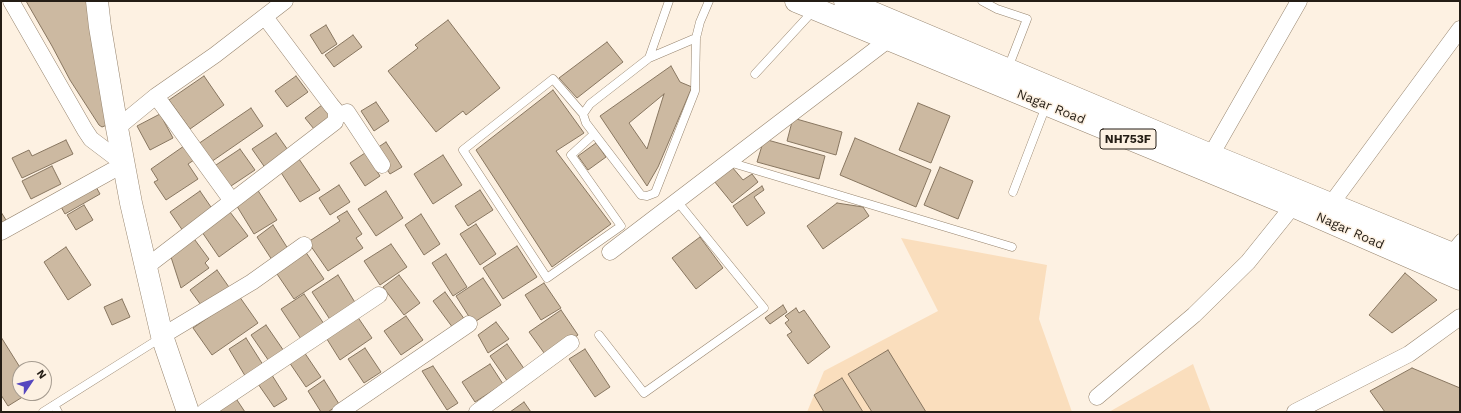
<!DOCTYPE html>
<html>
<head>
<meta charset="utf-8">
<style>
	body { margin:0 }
	#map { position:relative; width:1461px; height:413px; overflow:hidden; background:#fdf1e2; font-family:"Work Sans",sans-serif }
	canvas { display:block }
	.frame { position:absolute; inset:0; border:2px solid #241d15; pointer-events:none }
	.north { position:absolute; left:12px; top:361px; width:40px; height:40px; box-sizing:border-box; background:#fdf1e2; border:1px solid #a69c90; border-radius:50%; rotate:55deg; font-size:11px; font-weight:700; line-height:16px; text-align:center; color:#241d15 }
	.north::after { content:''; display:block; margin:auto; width:14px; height:18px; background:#5647bf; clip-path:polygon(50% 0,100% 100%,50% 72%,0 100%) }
</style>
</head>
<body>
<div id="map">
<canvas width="1461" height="413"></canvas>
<div class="frame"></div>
<div class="north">N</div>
</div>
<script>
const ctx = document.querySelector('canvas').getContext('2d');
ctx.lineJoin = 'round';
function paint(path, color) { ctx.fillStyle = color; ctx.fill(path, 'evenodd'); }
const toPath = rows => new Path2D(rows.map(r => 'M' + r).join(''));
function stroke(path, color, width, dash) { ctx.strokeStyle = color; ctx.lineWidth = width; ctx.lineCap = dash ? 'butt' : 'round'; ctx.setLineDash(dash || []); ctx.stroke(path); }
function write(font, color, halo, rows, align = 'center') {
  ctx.font = font + ' "Work Sans",sans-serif'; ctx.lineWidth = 3; ctx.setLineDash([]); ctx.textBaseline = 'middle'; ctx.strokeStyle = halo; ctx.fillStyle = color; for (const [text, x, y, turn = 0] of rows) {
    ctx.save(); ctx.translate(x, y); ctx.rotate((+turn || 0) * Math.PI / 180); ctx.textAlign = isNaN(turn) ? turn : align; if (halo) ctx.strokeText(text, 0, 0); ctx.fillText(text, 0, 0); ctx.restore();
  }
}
paint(toPath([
	[901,238,1047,265,1039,319,1072,412,807,412,824,371,938,311],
	[1193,364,1211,412,1109,412]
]), '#fadebd');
const building = toPath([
	[26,1,91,1,107,125,102,127,99,125,70,80,52,46,26,1],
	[448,20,500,88,466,115,463,111,436,132,388,71,418,48,415,45,448,20],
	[326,25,337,44,322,54,310,35,326,25],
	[353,35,362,47,334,67,325,55,353,35],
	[607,42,623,62,577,98,559,78,607,42],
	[671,66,680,82,692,87,658,167,647,186,600,116,671,66],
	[664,94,647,149,629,123,664,94],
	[204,76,224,105,190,129,169,100,204,76],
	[296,76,308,92,287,107,275,91,296,76],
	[553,90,584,133,556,151,611,224,552,267,476,150,553,90],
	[376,102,389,121,374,131,361,111,376,102],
	[918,103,950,116,931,163,899,150,918,103],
	[322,105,331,116,314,129,305,118,322,105],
	[251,108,263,126,211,162,198,144,251,108],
	[160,114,173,138,150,150,137,126,160,114],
	[793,118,842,132,836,155,787,141,793,118],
	[276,133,290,153,266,169,252,149,276,133],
	[855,138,931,170,916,207,840,175,855,138],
	[764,139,825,156,819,179,757,162,764,139],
	[66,140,73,154,22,178,12,158,29,150,32,156,66,140],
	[386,142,402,167,390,174,374,150,386,142],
	[596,143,606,157,588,170,578,156,596,143],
	[184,146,194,160,188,164,198,179,166,200,154,182,158,180,151,169,184,146],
	[240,149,255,170,228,188,213,167,240,149],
	[365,153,380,176,365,186,350,163,365,153],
	[443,155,462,185,433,204,414,174,443,155],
	[299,159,320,190,300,202,280,171,299,159],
	[52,166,61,184,31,199,22,181,52,166],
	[732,167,743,180,752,174,758,182,732,203,714,181,732,167],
	[940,167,973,181,958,219,924,205,940,167],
	[95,185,100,194,65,214,60,205,95,185],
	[339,185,350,202,330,215,319,198,339,185],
	[762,186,764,190,754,197,765,213,747,226,733,206,762,186],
	[257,189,277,220,254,234,235,203,257,189],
	[480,190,493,210,468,226,455,206,480,190],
	[200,191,213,210,183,231,170,212,200,191],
	[386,191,403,218,376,236,358,209,386,191],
	[837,203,863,207,869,216,823,249,807,226,837,203],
	[84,205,93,220,76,230,67,215,84,205],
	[347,211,362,234,356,238,363,248,328,271,308,242,340,221,337,217,347,211],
	[1,212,6,220,1,224,1,212],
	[230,212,248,236,219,257,202,232,230,212],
	[421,214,440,244,424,255,405,225,421,214],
	[476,224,496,254,480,265,460,234,476,224],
	[273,225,290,252,274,263,257,237,273,225],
	[192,236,209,259,205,263,209,268,181,288,170,254,192,236],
	[700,237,723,268,696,289,672,258,700,237],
	[391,244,407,267,380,285,364,261,391,244],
	[517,246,537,277,503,299,483,268,517,246],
	[66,247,91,285,68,300,44,262,66,247],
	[305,251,324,279,294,299,275,271,305,251],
	[446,254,467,287,453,296,432,263,446,254],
	[217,270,231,290,201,305,190,290,217,270],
	[1405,273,1437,300,1392,333,1369,315,1405,273],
	[338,275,356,304,331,321,312,292,338,275],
	[399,275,420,303,404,315,383,287,399,275],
	[483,278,501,305,473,323,456,296,483,278],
	[544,283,561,308,541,320,525,295,544,283],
	[445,292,465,320,453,328,433,301,445,292],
	[304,294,324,324,301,339,281,309,304,294],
	[239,296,258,323,212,355,193,328,239,296],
	[122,299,130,317,112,325,104,307,122,299],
	[783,305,787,312,770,324,765,318,783,305],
	[796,308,799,313,804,310,830,347,808,364,787,335,792,332,785,323,789,320,785,316,796,308],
	[561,310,578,335,547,357,529,332,561,310],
	[357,316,372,338,340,360,325,336,357,316],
	[406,316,423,340,401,355,384,331,406,316],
	[496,322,509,339,488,353,478,335,496,322],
	[266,325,286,354,271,364,251,335,266,325],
	[1,337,21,369,20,393,29,393,8,406,1,395,1,337],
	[246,338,265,368,247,379,229,349,246,338],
	[507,344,525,370,508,382,490,356,507,344],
	[365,348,381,372,364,383,348,359,365,348],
	[302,349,321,377,306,387,287,359,302,349],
	[585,349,610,387,595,397,569,359,585,349],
	[888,350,926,412,872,412,848,374,888,350],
	[490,364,503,384,475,402,462,382,490,364],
	[433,366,458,403,447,410,422,371,433,366],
	[1412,368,1460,388,1460,412,1385,412,1370,391,1412,368],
	[270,372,287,399,274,407,256,381,270,372],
	[842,378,863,412,824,412,814,395,842,378],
	[324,380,339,404,328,412,321,412,308,391,324,380],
	[235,397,245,412,219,412,217,409,235,397],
	[524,402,531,412,510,412,524,402]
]);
paint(building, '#ccb9a1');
stroke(building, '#887660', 1);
const lane = toPath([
	[669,1,649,58,590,104,583,114,586,123,641,195,647,196,655,193,695,91,696,38,700,22,709,1],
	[982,1,997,9,1027,19,1008,68],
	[649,58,696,38],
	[755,74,814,10],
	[583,114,553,79,463,150,547,278,621,226,571,155,594,134],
	[729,162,1012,247],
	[1013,192,1046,106],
	[1448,252,1460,238],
	[599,335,644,393,764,308,677,201],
	[54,405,58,412],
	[43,412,162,337]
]);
const street = toPath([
	[156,96,232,201],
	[336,117,347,112,382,165],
	[117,128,156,96,215,55,285,1],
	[1211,155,1299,1],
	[1331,204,1460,29],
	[1,232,124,164,91,139,85,130,11,1],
	[610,252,888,40],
	[146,267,335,122,336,117,336,111,331,105,265,17],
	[162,336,252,282,304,245],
	[1097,397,1194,315,1248,262,1293,206],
	[204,412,379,295],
	[340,412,469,324],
	[477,412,571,343],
	[1295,412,1409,354,1460,317]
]);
const secondary = toPath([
	[97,1,100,27,117,128,131,203,162,336,188,412]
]);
const highway = toPath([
	[796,1,1293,206,1460,279],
	[845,1,1211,155,1460,257]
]);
stroke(lane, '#97856f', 9);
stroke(street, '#97856f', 17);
stroke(secondary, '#97856f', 23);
stroke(highway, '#97856f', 23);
stroke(lane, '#fff', 8);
stroke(street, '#fff', 16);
stroke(secondary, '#fff', 22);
stroke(highway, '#fff', 22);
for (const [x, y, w] of [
	[1128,139,56]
]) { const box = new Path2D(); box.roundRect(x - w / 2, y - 10, w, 20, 3); ctx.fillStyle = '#fdf1e2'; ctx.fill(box); stroke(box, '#241d15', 1); }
write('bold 12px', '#241d15', null, [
	["NH753F",1128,139]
]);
write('13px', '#241d15', '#fdf1e2', [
	["Nagar Road",1051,107,22],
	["Nagar Road",1350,231,24]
]);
</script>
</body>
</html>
